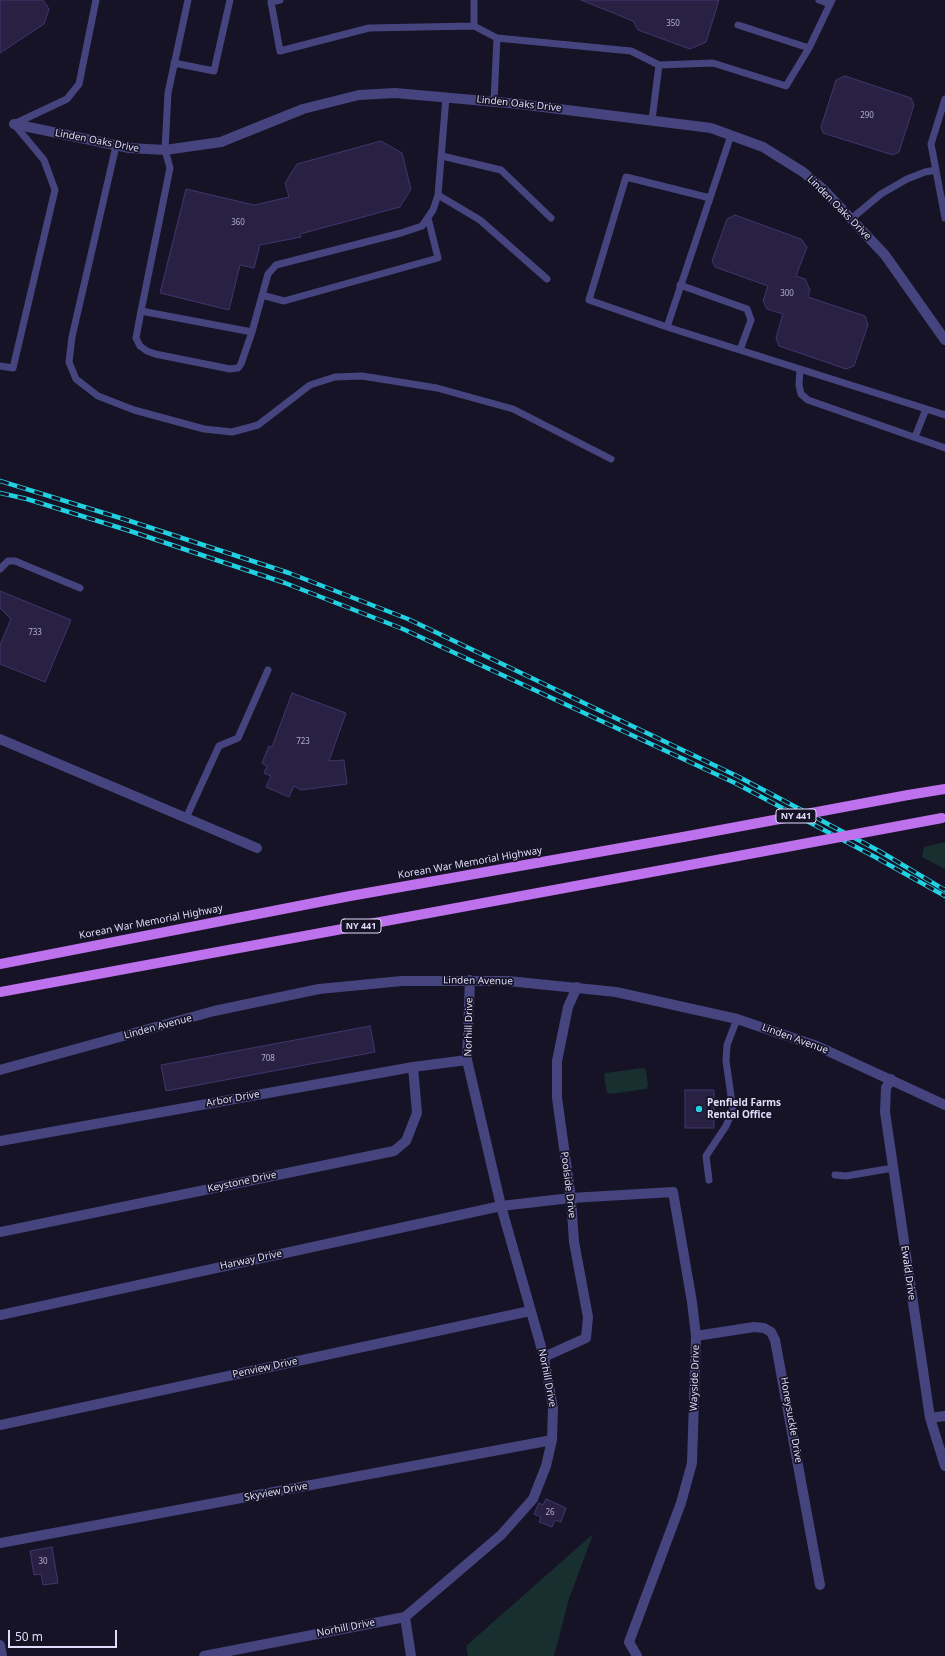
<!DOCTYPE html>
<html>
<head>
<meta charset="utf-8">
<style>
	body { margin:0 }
	#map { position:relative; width:945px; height:1656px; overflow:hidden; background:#161326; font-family:"Noto Sans",sans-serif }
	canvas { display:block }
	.scale { position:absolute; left:8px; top:1630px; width:109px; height:18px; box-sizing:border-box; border:2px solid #dfdcfa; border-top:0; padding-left:5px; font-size:12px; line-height:14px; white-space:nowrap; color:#dfdcfa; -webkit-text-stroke:3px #161326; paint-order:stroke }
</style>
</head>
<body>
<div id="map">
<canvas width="945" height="1656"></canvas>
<div class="scale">50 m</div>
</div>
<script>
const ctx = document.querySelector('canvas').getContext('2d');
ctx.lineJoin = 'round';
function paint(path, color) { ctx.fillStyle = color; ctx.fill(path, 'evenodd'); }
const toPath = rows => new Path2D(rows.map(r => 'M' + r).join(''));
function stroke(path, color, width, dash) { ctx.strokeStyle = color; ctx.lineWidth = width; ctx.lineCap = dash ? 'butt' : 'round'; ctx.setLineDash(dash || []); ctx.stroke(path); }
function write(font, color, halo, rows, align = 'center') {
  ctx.font = font + ' "Noto Sans",sans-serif'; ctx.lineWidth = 3.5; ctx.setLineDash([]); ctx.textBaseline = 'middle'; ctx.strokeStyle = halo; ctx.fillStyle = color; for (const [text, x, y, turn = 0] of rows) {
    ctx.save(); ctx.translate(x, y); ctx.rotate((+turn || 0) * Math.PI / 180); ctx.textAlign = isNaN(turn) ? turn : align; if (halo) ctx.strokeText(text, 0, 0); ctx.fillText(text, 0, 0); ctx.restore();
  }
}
paint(toPath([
	[945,842,945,869,922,857,924,847],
	[643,1068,646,1070,648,1086,646,1089,610,1094,607,1093,604,1075,606,1073],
	[593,1534,569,1599,554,1656,468,1656,466,1646]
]), '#172f2e');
const building = toPath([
	[0,0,43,0,49,9,44,24,0,53,0,0],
	[581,0,719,0,706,42,690,49,638,30,633,21,581,0],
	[845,76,911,98,914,105,899,152,893,155,823,133,821,127,836,80,845,76],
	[381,141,402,153,411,189,400,207,300,234,301,237,260,245,254,268,240,265,229,310,160,293,186,189,254,205,289,197,285,183,297,164,381,141],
	[735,215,801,239,807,247,796,276,805,279,810,290,808,297,865,316,868,325,854,366,846,369,779,346,776,338,783,314,767,309,763,301,768,286,715,267,712,261,727,219,735,215],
	[0,591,71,620,45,682,0,664,0,645,11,619,0,608,0,591],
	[292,693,346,713,329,761,344,760,347,784,301,790,294,786,289,797,266,787,271,776,264,773,267,766,262,763,269,746,272,747,292,693],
	[370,1026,375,1052,166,1091,161,1065,370,1026],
	[685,1090,714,1090,714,1128,685,1128,685,1090],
	[546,1499,566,1508,561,1522,555,1520,552,1527,539,1522,541,1517,534,1514,539,1503,543,1505,546,1499],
	[52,1547,58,1583,43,1585,41,1574,34,1575,30,1551,52,1547]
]);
paint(building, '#282144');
stroke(building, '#41366d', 1);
stroke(toPath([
	[188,0,168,93,165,150,170,168,141,311,252,332,268,274,276,265,401,233,422,226,433,210,438,195,446,97],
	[280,0,271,2,280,51,369,28,474,26,497,38],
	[474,0,474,26],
	[819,0,830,4],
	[738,25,809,48],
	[174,63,214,71,230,0],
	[659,65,713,63,786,86,809,48,832,0],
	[945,99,931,144,945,218],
	[494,101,497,38,631,51,659,65,652,120],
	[116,146,72,337,69,362,76,379,98,396,134,410,204,429,232,432,258,425,310,385,335,377,362,376,437,388,513,409,611,459],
	[442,156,501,170,551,218],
	[438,195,480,220,547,279],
	[710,198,626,177,589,300,667,327,731,135],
	[851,219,881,194,907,179,925,172,936,170],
	[680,285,747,309,751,320,740,350],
	[262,295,284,301,438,258,428,218],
	[141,311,136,338,140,346,147,351,155,354,230,369,238,368,241,364,252,332],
	[667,327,945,415],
	[0,366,13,368,55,190,44,160,14,124,67,99,79,84,96,0],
	[800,369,799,385,801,394,808,400,945,448],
	[915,437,926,409],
	[0,569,8,561,15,561,80,588],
	[186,818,219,746,238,738,268,670],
	[835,1175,846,1176,893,1168],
	[709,1180,706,1156,726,1126,733,1110,726,1061,727,1045,737,1019]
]), '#46447e', 7);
stroke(toPath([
	[14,124,129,148,165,150,221,142,303,109,359,95,395,93,519,104,711,128,763,147,803,172,823,189,885,255,945,340],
	[0,739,257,848],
	[891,1079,886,1088,885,1112,930,1418,945,1466],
	[0,1141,413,1067,467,1060],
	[0,1232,394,1151,406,1141,417,1113,413,1067],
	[0,1315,501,1206,571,1198,673,1192,692,1302,696,1336,692,1463,681,1503,629,1642,637,1656],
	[696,1336,754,1327,764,1328,771,1332,775,1340,820,1585],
	[544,1357,586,1338,588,1317,574,1242,571,1198,557,1098,557,1061,568,1007,577,987],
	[930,1418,945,1416],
	[0,1425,530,1311],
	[0,1543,552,1440],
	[405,1617,411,1656],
	[0,1645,2,1656],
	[204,1656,405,1617,501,1535,533,1499,546,1466,552,1440,553,1408,544,1357,501,1206,467,1060,470,980]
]), '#46447e', 10);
stroke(toPath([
	[0,1070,214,1011,319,989,402,981,508,981,616,992,737,1019,817,1046,945,1105]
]), '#46447e', 10);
stroke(toPath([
	[908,795,945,789],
	[0,964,350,896,683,837],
	[0,992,722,859]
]), '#bd71ec', 10);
const rail = toPath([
	[0,481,130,521,289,573,408,619,739,777,881,852,945,890],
	[0,493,27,499,130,531,285,583,403,629,735,783,875,857,945,896]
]);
stroke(rail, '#21d0e1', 4.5);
stroke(rail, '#161326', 3, [9]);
stroke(toPath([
	[683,837,908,795],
	[722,859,942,818]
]), '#bd71ec', 10);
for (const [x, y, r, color] of [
	[699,1109,4,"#21d0e1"]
]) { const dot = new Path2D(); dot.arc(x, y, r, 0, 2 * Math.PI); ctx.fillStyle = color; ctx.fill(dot); stroke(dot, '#161326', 1.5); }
write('8px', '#b1adcc', null, [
	["350",673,24],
	["290",867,116],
	["360",238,223],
	["300",787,294],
	["733",35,633],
	["723",303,742],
	["708",268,1059],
	["26",550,1513],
	["30",43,1562]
]);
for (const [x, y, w] of [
	[796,816,40],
	[361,926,40]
]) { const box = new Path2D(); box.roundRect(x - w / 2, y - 7, w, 14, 3); ctx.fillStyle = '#161326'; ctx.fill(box); stroke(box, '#dfdcfa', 1); }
write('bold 9px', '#dfdcfa', null, [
	["NY 441",796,816],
	["NY 441",361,926]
]);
write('10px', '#dfdcfa', '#161326', [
	["Linden Oaks Drive",519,104,6],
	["Linden Oaks Drive",97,141,11],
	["Linden Oaks Drive",839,208,45],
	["Korean War Memorial Highway",470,863,-10],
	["Korean War Memorial Highway",151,922,-11],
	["Linden Avenue",478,981,1],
	["Linden Avenue",158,1027,-15],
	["Norhill Drive",469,1027,-89],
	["Linden Avenue",795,1039,20],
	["Arbor Drive",233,1099,-10],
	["Keystone Drive",242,1182,-12],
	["Poolside Drive",568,1185,83],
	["Harway Drive",251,1260,-12],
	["Ewald Drive",908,1273,82],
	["Penview Drive",265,1368,-12],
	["Norhill Drive",547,1378,79],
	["Wayside Drive",695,1378,-88],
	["Honeysuckle Drive",791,1420,80],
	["Skyview Drive",276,1492,-11],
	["Norhill Drive",346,1628,-11]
]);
write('bold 10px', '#dfdcfa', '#161326', [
	["Penfield Farms",707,1103],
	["Rental Office",707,1115]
], 'left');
</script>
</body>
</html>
